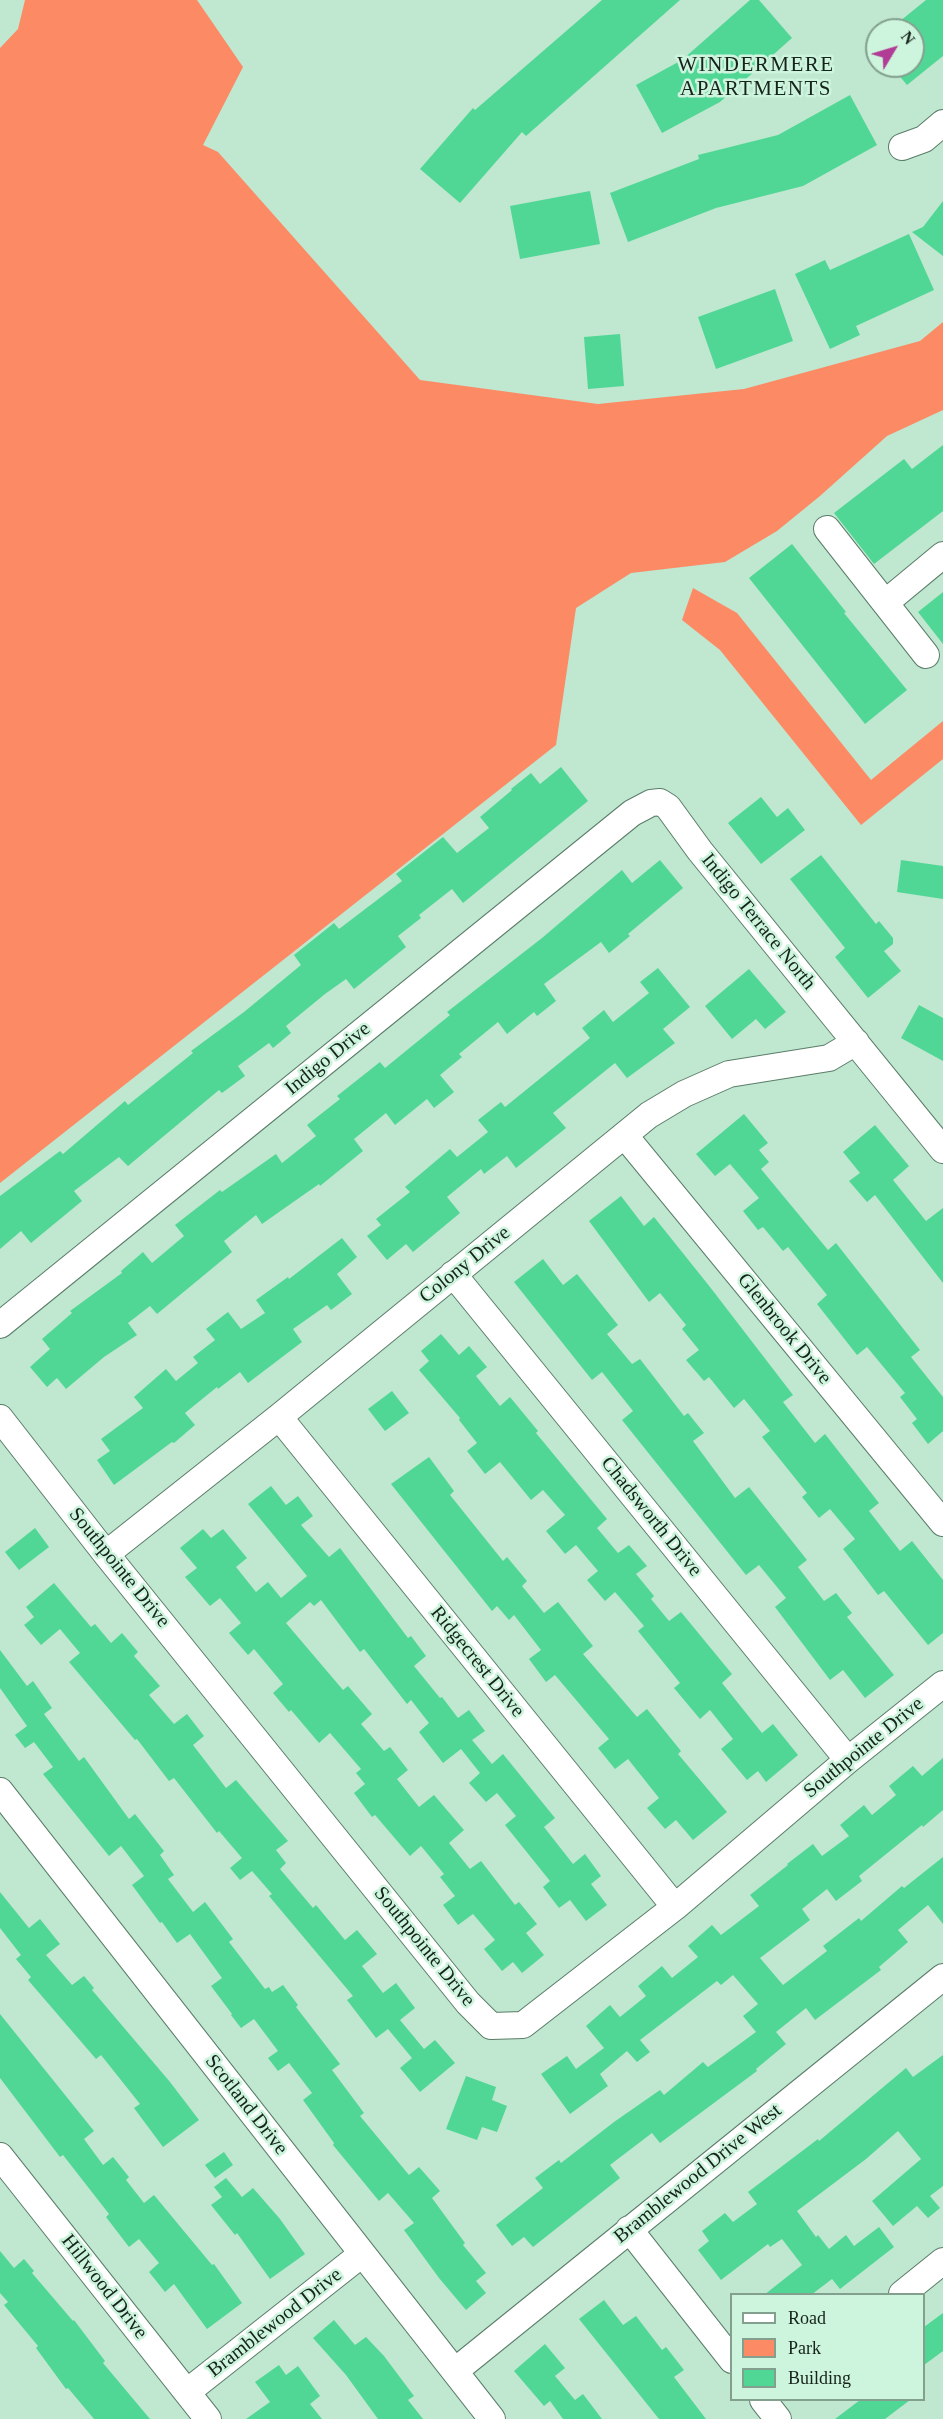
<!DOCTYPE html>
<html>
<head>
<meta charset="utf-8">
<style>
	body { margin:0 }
	#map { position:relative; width:943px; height:2419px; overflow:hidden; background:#c0e7cf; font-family:Georgia,serif }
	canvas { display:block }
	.legend { position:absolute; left:730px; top:2293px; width:195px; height:108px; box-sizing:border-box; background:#cdf4dc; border:2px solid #83a08f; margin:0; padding:8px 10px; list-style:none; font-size:18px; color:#15231b }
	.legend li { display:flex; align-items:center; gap:12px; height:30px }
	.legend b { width:30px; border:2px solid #83a08f }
	.north { position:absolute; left:865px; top:18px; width:60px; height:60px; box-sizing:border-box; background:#cdf4dc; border:2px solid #83a08f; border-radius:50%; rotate:52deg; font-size:16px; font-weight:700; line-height:24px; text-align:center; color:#15231b }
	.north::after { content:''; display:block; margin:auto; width:21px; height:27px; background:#b13c95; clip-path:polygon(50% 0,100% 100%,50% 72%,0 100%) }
</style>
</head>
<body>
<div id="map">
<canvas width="943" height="2419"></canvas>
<ul class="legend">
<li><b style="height:8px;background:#fff"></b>Road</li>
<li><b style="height:16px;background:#fb8a65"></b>Park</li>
<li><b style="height:16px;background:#50d796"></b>Building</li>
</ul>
<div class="north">N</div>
</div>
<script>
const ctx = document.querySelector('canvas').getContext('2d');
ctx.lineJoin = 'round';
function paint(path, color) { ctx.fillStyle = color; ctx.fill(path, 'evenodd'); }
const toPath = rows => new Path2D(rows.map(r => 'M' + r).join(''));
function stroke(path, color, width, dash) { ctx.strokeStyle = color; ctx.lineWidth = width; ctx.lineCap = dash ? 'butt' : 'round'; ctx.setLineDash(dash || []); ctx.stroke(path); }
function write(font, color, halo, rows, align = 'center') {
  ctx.font = font + ' Georgia,serif'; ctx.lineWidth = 5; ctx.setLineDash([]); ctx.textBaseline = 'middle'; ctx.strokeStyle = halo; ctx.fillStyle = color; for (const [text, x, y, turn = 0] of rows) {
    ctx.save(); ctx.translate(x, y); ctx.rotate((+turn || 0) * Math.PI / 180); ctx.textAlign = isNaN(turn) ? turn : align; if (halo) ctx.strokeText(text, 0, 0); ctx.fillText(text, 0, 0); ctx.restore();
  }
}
paint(toPath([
	[25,0,197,0,243,67,203,145,218,152,420,380,598,404,744,389,920,341,943,322,943,410,887,436,820,496,777,531,725,562,631,573,576,608,556,745,0,1183,0,48,18,29],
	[693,588,737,613,871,780,943,721,943,759,861,825,720,650,682,620]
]), '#fb8a65');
paint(toPath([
	[602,0,680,0,526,136,522,132,460,203,420,169,473,108,475,110],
	[750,0,759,0,792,38,720,102,662,133,636,85,682,60],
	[926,0,943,0,943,56,907,85,891,66,913,66,913,30,889,30],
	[850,95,877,145,803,186,716,208,628,242,610,193,699,159,698,155,778,135],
	[590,191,600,244,520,259,510,206],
	[943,201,943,256,912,232,923,227],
	[909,234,934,290,856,326,860,335,830,349,795,274,825,260,830,270],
	[775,289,793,341,716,369,698,317],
	[620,334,624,386,588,389,584,337],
	[943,445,943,511,874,564,834,513,904,459,912,469],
	[792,544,846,612,844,613,907,690,865,724,749,578],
	[943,592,943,644,918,612],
	[561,767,588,801,463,903,452,889,419,915,421,918,398,936,406,947,354,989,346,979,325,994,286,1026,291,1033,273,1048,269,1043,238,1066,245,1076,222,1093,219,1090,128,1166,119,1157,74,1191,82,1201,31,1243,21,1231,0,1249,0,1196,60,1151,63,1154,125,1101,128,1105,193,1053,191,1051,244,1012,301,965,294,955,334,923,339,929,402,881,396,874,443,837,457,853,489,828,480,817,512,790,511,789,531,773,540,784],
	[761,797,777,817,788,808,805,830,761,864,728,823],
	[821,855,876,924,879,921,893,938,893,944,884,951,901,971,868,998,835,957,845,948,790,879],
	[660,860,683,888,628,934,630,936,609,953,601,942,544,984,556,1001,537,1016,534,1012,507,1034,498,1022,459,1054,462,1057,440,1075,454,1092,434,1108,427,1099,395,1125,386,1113,354,1139,363,1151,320,1186,319,1184,262,1224,256,1215,224,1241,232,1252,157,1314,150,1306,128,1323,137,1335,104,1357,66,1389,57,1378,47,1387,30,1367,50,1349,42,1339,72,1313,70,1311,122,1273,121,1271,143,1252,152,1263,184,1236,175,1225,220,1190,222,1192,276,1154,282,1163,316,1136,307,1125,340,1099,337,1096,380,1062,385,1068,450,1015,447,1012,542,938,622,870,632,883],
	[901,860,943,866,943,899,897,892],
	[658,968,690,1007,663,1029,675,1043,627,1078,615,1063,553,1113,566,1128,516,1168,507,1156,484,1174,481,1169,447,1197,460,1213,413,1252,406,1244,387,1260,367,1236,381,1225,376,1219,410,1192,405,1187,450,1149,457,1157,488,1132,478,1120,501,1102,505,1107,590,1038,582,1028,604,1010,613,1022,649,993,640,982],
	[749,969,786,1012,765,1029,756,1019,732,1039,705,1006],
	[919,1005,943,1018,943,1061,901,1038],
	[744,1114,768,1143,759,1150,769,1162,761,1169,828,1250,836,1243,920,1350,911,1357,943,1397,943,1431,928,1444,912,1423,917,1419,900,1397,905,1393,867,1347,857,1355,817,1304,827,1295,788,1247,783,1251,763,1227,758,1230,743,1211,759,1198,730,1164,715,1176,696,1154],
	[875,1125,909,1166,893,1180,926,1221,943,1208,943,1283,875,1195,867,1202,849,1181,860,1173,843,1152],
	[621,1196,644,1226,654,1217,710,1287,793,1395,783,1402,815,1443,825,1434,879,1503,869,1511,900,1551,912,1541,943,1580,943,1633,928,1645,884,1591,878,1595,843,1549,855,1539,830,1509,819,1518,802,1497,807,1493,762,1437,770,1431,744,1399,734,1408,709,1377,704,1381,686,1360,699,1350,682,1329,686,1325,660,1293,649,1302,589,1221],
	[342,1238,357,1257,337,1274,352,1294,331,1310,327,1305,293,1329,302,1342,248,1383,240,1372,218,1389,217,1387,185,1413,195,1425,174,1443,172,1442,114,1485,97,1460,110,1451,101,1439,143,1408,134,1397,166,1369,176,1381,198,1363,193,1357,215,1340,206,1329,228,1312,241,1329,265,1313,256,1300,288,1277,289,1279],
	[543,1259,563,1285,577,1274,618,1325,607,1334,632,1364,640,1359,684,1416,688,1413,704,1433,693,1441,735,1498,749,1487,807,1560,798,1567,824,1601,836,1593,852,1613,847,1617,894,1675,865,1698,843,1670,830,1680,775,1607,786,1598,759,1565,746,1575,622,1420,633,1411,602,1372,592,1380,514,1282],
	[441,1334,459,1355,469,1346,487,1367,476,1376,500,1406,510,1397,538,1431,536,1433,607,1519,597,1528,618,1553,629,1545,647,1566,636,1574,654,1596,651,1599,669,1621,681,1612,732,1674,722,1683,762,1733,773,1724,798,1755,766,1782,758,1771,747,1780,721,1749,733,1739,710,1710,700,1719,674,1688,680,1683,638,1631,644,1626,615,1592,605,1601,587,1580,598,1571,576,1545,565,1554,546,1531,565,1515,543,1490,531,1500,500,1462,485,1474,467,1451,477,1443,459,1420,460,1418,419,1370,429,1361,421,1351],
	[392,1391,409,1413,385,1431,368,1409],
	[429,1457,454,1491,450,1495,503,1561,507,1557,527,1581,522,1586,544,1613,558,1602,593,1646,583,1654,637,1717,647,1709,681,1751,678,1754,727,1812,693,1840,676,1820,665,1829,647,1808,659,1798,628,1759,615,1769,598,1748,609,1739,555,1675,546,1682,529,1659,541,1650,514,1615,509,1620,497,1606,492,1611,391,1484],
	[271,1486,286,1505,298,1496,313,1516,301,1525,329,1557,340,1548,408,1638,411,1636,426,1656,414,1666,440,1698,442,1697,458,1718,469,1710,485,1731,472,1740,492,1764,503,1754,555,1818,544,1827,573,1864,585,1854,601,1876,591,1884,607,1905,586,1921,570,1900,559,1908,543,1887,550,1881,505,1825,516,1816,497,1793,486,1802,469,1783,480,1773,461,1749,443,1763,419,1732,429,1723,411,1700,407,1704,364,1649,360,1652,321,1600,314,1606,310,1602,286,1623,343,1690,348,1686,372,1714,361,1724,384,1751,390,1747,408,1770,397,1779,419,1807,434,1795,464,1830,449,1843,470,1869,481,1861,515,1905,519,1902,537,1924,526,1933,544,1955,522,1973,513,1962,502,1971,484,1949,495,1940,473,1914,458,1925,443,1905,455,1896,440,1877,444,1874,421,1846,410,1856,375,1815,372,1817,354,1793,365,1784,356,1773,361,1769,330,1733,319,1743,291,1710,289,1712,273,1693,283,1684,254,1649,248,1655,229,1633,241,1623,220,1598,210,1606,185,1577,197,1568,180,1548,203,1529,211,1538,223,1529,247,1558,236,1567,256,1592,268,1582,281,1598,307,1576,248,1504],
	[35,1528,49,1547,19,1570,5,1552],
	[54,1583,91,1627,95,1624,111,1643,122,1633,138,1652,134,1656,160,1686,149,1695,174,1724,187,1714,204,1736,193,1745,226,1788,236,1780,288,1841,276,1850,286,1863,280,1869,313,1908,316,1905,345,1940,357,1930,377,1954,362,1966,383,1993,396,1983,415,2008,400,2020,424,2049,435,2040,455,2063,420,2092,400,2068,412,2058,388,2029,376,2038,347,2000,353,1996,269,1896,272,1894,252,1871,240,1880,230,1868,242,1858,219,1831,217,1833,174,1778,169,1781,137,1739,135,1740,69,1662,80,1653,60,1629,41,1645,24,1625,34,1617,26,1607],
	[0,1650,27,1686,33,1681,52,1708,44,1714,79,1761,84,1757,129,1819,135,1814,164,1851,160,1855,174,1875,168,1879,193,1912,205,1902,233,1939,229,1942,265,1989,269,1987,272,1992,283,1985,298,2005,296,2007,340,2064,332,2070,364,2113,360,2116,409,2175,419,2167,440,2191,432,2198,465,2243,463,2245,486,2273,476,2281,486,2293,466,2310,439,2278,404,2230,414,2223,388,2193,379,2201,333,2145,334,2143,303,2100,312,2093,289,2063,278,2071,268,2058,278,2051,254,2019,241,2028,231,2015,232,2014,211,1986,222,1978,190,1934,177,1943,162,1922,160,1923,132,1885,144,1876,121,1846,109,1856,43,1774,53,1767,34,1742,25,1748,15,1735,27,1726,0,1688],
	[943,1758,943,1810,923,1827,922,1825,859,1876,862,1881,836,1901,827,1889,802,1909,810,1920,760,1958,783,1985,827,1951,823,1946,859,1918,861,1921,902,1886,904,1888,943,1857,943,1924,928,1905,898,1930,908,1942,879,1967,881,1970,815,2020,806,2008,776,2032,786,2044,756,2069,757,2071,660,2143,652,2133,610,2165,620,2178,533,2247,524,2237,512,2246,496,2225,543,2188,535,2178,559,2160,561,2163,614,2122,660,2090,664,2095,703,2062,708,2067,756,2032,743,2016,758,2004,733,1975,721,1985,717,1981,640,2040,650,2052,637,2062,627,2051,600,2074,608,2086,570,2114,541,2074,567,2056,576,2069,604,2048,586,2026,610,2005,620,2017,646,1996,638,1986,662,1966,672,1978,698,1957,688,1946,712,1925,721,1935,759,1906,750,1895,788,1865,787,1864,813,1844,822,1856,849,1836,840,1825,864,1805,872,1815,896,1795,889,1786,913,1766,922,1776],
	[0,1892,29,1928,40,1919,60,1944,46,1955,72,1985,84,1976,94,1988,92,1990,170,2082,199,2120,163,2147,134,2108,140,2104,101,2055,96,2059,28,1980,31,1977,16,1959,21,1955,0,1928],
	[0,2014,94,2131,84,2139,103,2165,113,2157,129,2177,126,2180,144,2203,154,2195,212,2265,214,2264,242,2303,207,2329,174,2284,165,2292,149,2272,159,2263,139,2239,129,2247,106,2217,109,2214,63,2155,60,2157,0,2078],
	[943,2055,943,2186,930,2196,940,2208,928,2218,917,2206,893,2226,872,2201,921,2159,898,2131,866,2159,797,2211,816,2237,818,2235,829,2249,846,2235,854,2246,879,2227,894,2247,840,2289,832,2279,811,2295,764,2295,802,2265,782,2239,770,2247,768,2244,721,2280,698,2250,709,2241,702,2231,725,2213,733,2222,757,2204,748,2192,818,2139,819,2141,906,2068,913,2077],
	[466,2076,496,2087,492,2100,507,2106,497,2132,482,2127,477,2140,446,2129],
	[224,2152,233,2165,215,2178,205,2165],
	[226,2178,242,2197,253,2188,280,2219,305,2254,270,2279,237,2233,235,2235,211,2205,222,2197,214,2187],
	[0,2251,14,2268,24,2259,34,2271,32,2273,73,2321,74,2320,105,2361,103,2363,150,2419,94,2419,68,2388,66,2389,36,2348,38,2346,4,2305,8,2302,0,2293],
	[604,2300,623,2325,636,2316,662,2350,666,2347,684,2370,674,2377,706,2419,659,2419,579,2319],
	[943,2313,943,2351,924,2365,924,2327],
	[334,2320,355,2345,366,2337,384,2356,414,2396,408,2400,423,2419,378,2419,346,2375,313,2338],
	[545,2344,565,2368,555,2376,575,2400,583,2394,602,2419,563,2419,550,2401,544,2406,514,2371],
	[279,2365,286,2375,298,2366,320,2396,310,2404,322,2419,246,2419,270,2402,255,2382],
	[860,2400,910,2400,885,2419,835,2419]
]), '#50d796');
const minor = toPath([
	[902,147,924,139,943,123],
	[827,529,926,655],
	[885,603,943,555],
	[625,1136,943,1523],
	[453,1274,848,1760],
	[0,1325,632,813,651,803,660,802,668,807,700,851,943,1150],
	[279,1417,675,1907],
	[0,1418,106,1554,468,2003,491,2026,523,2025,675,1907,848,1760,943,1684],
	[106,1554,279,1417,649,1115,684,1094,729,1074,829,1058,856,1042],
	[0,1791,492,2419],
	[0,2156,208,2419],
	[629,2229,732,2360],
	[902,2294,943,2261],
	[455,2371,943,1977],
	[187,2392,362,2254],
	[763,2400,778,2419]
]);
stroke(minor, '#5a7d69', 28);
stroke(minor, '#fff', 26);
write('20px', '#15231b', '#cdf4dc', [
	["Indigo Terrace North",758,922,51],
	["Indigo Drive",328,1059,-39],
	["Colony Drive",465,1265,-39],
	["Glenbrook Drive",784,1329,51],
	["Chadsworth Drive",651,1517,51],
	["Southpointe Drive",119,1568,51],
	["Ridgecrest Drive",477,1662,51],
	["Southpointe Drive",864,1748,-39],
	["Southpointe Drive",424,1947,51],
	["Scotland Drive",246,2105,52],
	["Bramblewood Drive West",698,2174,-39],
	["Hillwood Drive",104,2287,52],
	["Bramblewood Drive",275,2323,-38]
]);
ctx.letterSpacing = '1.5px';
write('21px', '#15231b', '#cdf4dc', [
	["WINDERMERE",756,65],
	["APARTMENTS",756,89]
]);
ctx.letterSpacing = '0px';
</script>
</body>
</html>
